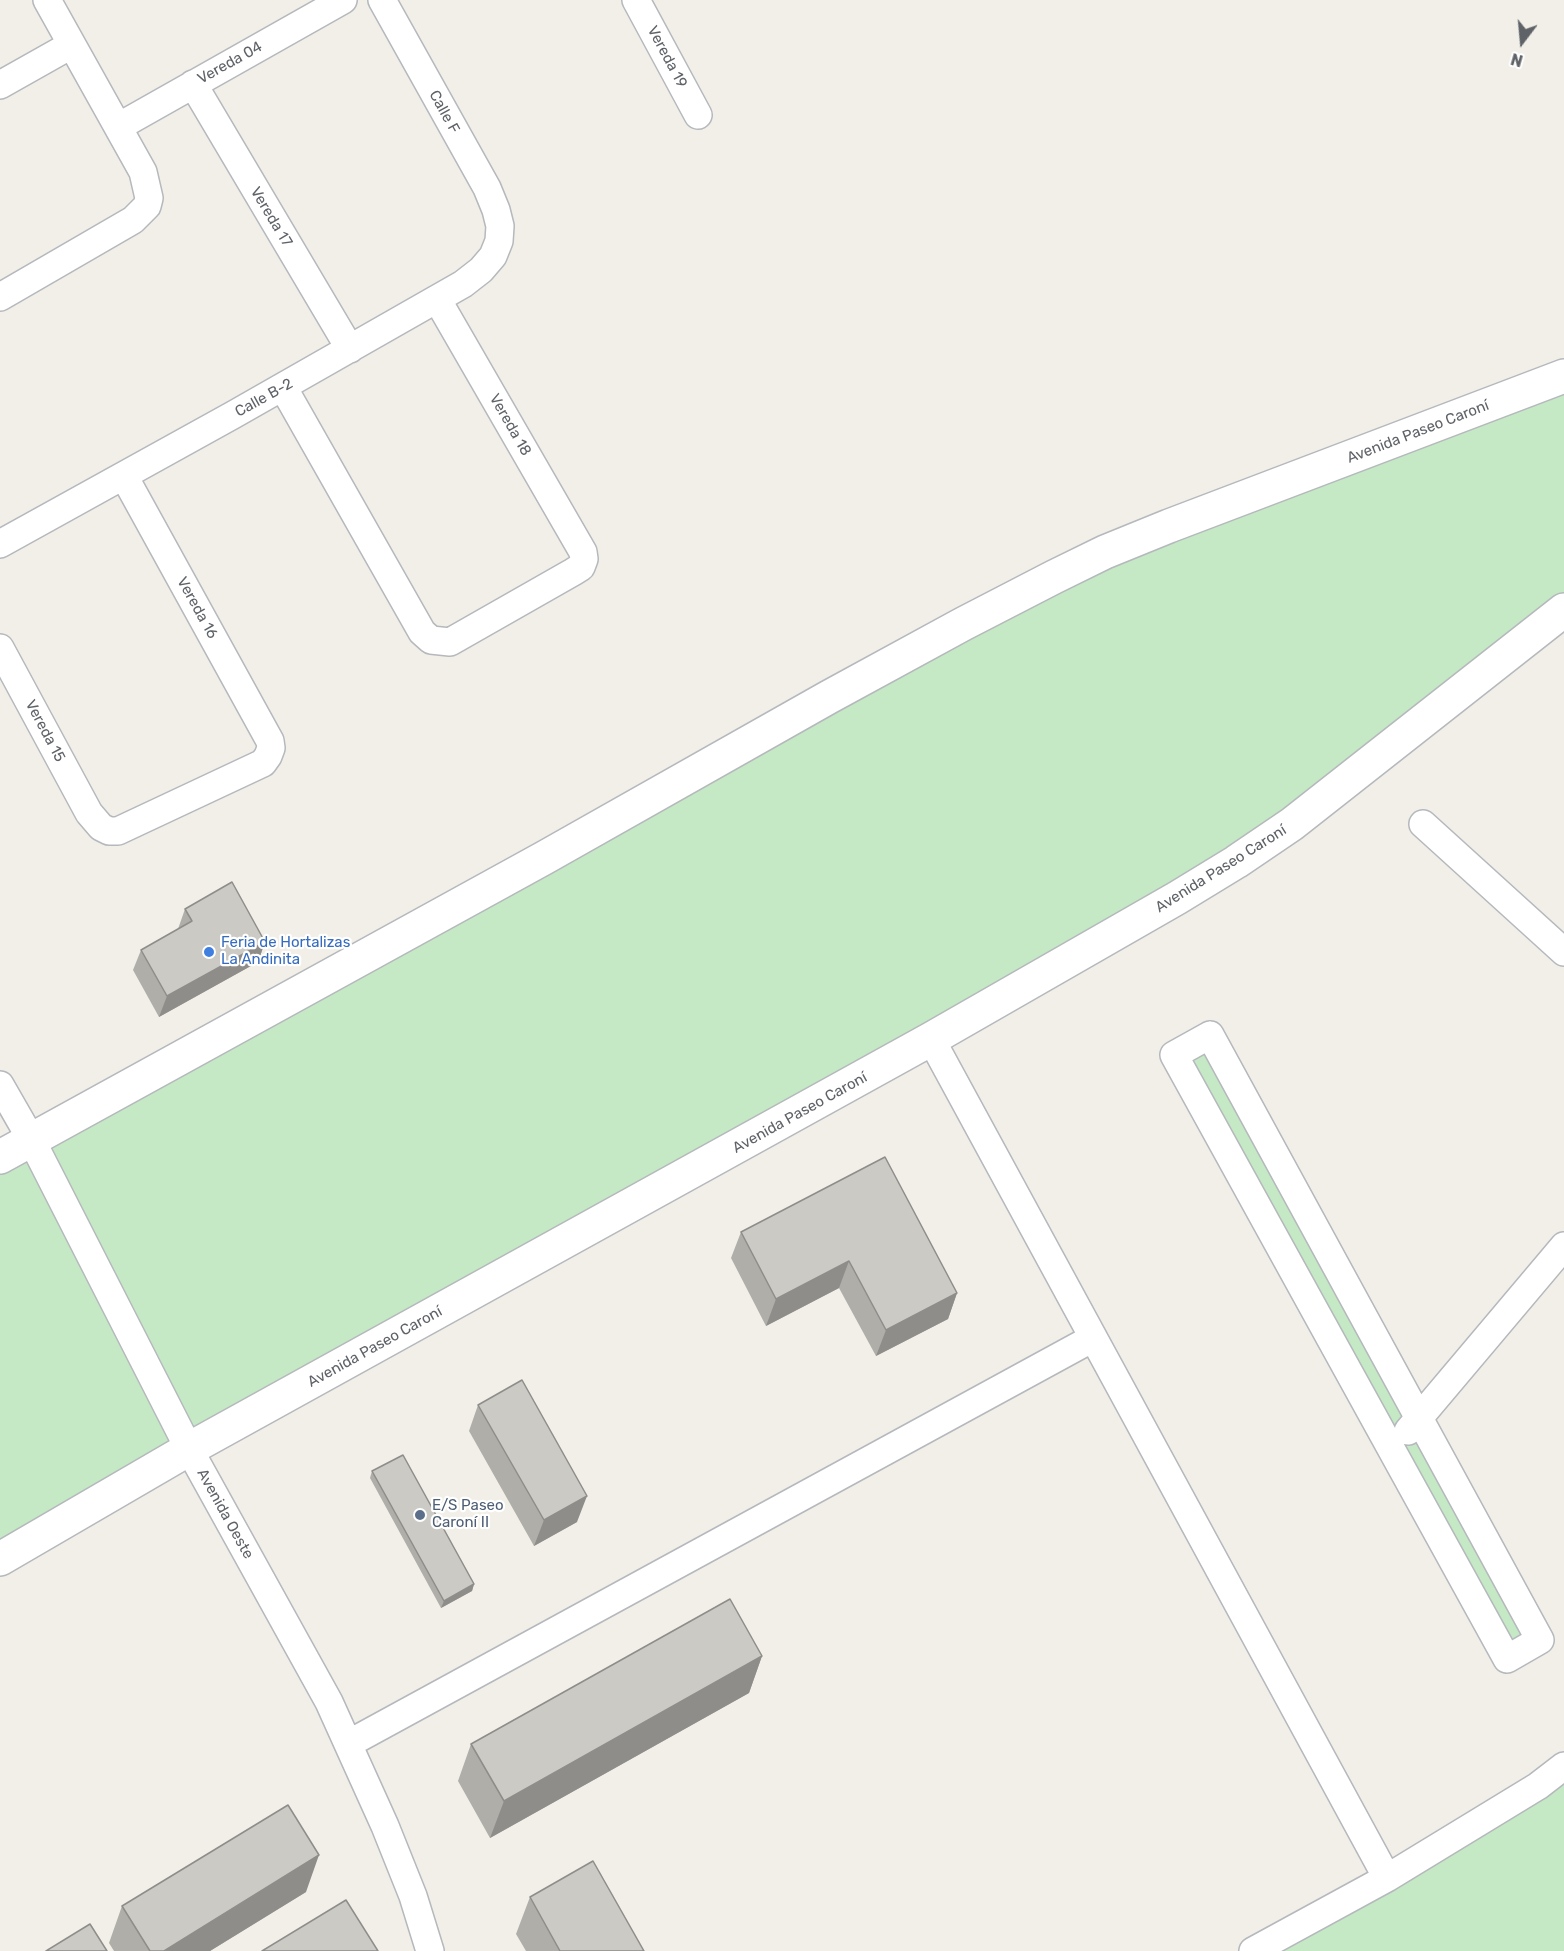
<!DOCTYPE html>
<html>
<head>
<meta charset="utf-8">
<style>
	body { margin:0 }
	#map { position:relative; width:1564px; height:1951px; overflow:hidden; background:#f1efe8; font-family:Rubik,sans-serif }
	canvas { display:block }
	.north { position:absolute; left:1492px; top:12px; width:60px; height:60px; -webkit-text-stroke:4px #fff; paint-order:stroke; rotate:196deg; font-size:16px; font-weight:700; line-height:24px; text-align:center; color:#5f6368 }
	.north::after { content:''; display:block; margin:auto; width:21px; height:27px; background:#5f6368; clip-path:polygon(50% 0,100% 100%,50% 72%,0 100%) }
</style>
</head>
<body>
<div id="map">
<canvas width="1564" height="1951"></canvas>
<div class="north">N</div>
</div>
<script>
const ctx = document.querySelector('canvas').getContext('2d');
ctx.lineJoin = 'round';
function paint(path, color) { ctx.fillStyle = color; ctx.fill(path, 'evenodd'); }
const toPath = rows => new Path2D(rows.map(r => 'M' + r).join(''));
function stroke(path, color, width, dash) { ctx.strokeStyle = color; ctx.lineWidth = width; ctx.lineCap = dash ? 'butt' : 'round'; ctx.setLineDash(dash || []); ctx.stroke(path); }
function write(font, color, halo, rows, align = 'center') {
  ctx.font = font + ' Rubik,sans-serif'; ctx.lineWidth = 4.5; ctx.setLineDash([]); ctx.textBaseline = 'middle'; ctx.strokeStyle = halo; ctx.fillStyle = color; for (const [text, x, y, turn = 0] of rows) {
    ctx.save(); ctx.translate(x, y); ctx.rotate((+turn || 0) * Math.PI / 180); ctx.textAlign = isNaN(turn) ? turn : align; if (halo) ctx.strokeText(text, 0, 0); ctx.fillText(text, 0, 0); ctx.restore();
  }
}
paint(toPath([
	[1564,376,1564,610,1292,824,0,1559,0,1157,963,624],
	[1210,1035,1540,1640,1507,1659,1174,1055],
	[1564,1766,1564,1951,1253,1951]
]), '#c5e8c5');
const minor = toPath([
	[636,0,698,115],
	[193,84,350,349],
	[0,85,71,45],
	[118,127,343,0],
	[0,297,133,220,147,206,149,198,143,172,47,0],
	[283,387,422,632,431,640,450,642,573,572,581,567,584,559,583,552,437,299],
	[0,544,233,415,463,284,481,270,493,256,499,241,500,226,496,210,487,188,382,0],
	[0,648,89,813,101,827,109,831,118,831,263,763,268,756,271,748,270,741,124,476],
	[1423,824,1564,952],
	[1210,1035,1540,1640,1507,1659,1174,1055,1210,1035],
	[931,1039,1387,1878],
	[0,1085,31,1139,189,1449,329,1702,385,1826,413,1896,430,1951],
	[1408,1431,1564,1246],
	[348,1744,1093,1338],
	[1253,1951,1387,1878,1538,1786,1564,1766]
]);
const tertiary = toPath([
	[0,1157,544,858,829,697,963,624,1054,577,1105,552,1169,526,1564,376],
	[0,1559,189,1449,931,1039,1177,898,1236,862,1292,824,1564,610]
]);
stroke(minor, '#b5b8bc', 30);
stroke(tertiary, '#b5b8bc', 36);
stroke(minor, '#fff', 27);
stroke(tertiary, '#fff', 33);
paint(toPath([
	[185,909,265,942,258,962,159,1017,133,970,141,950,178,929],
	[885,1157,957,1293,948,1319,876,1356,839,1288,766,1326,731,1258,741,1232],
	[478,1405,577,1522,534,1546,469,1431],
	[372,1471,474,1584,472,1591,441,1608,370,1478],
	[762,1656,749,1693,490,1838,458,1781,471,1744],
	[306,1892,210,1951,114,1951,109,1943,122,1906],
	[530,1897,644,1951,526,1951,516,1934]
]), '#afaea9');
paint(toPath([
	[265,942,258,962,159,1017,167,996],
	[849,1261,839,1288,766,1326,776,1299],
	[957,1293,948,1319,876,1356,886,1330],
	[587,1496,577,1522,534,1546,544,1520],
	[474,1584,472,1591,441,1608,444,1601],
	[762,1656,749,1693,490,1838,504,1801],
	[319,1855,306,1892,210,1951,164,1951]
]), '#8f8d8a');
const building = toPath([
	[232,882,265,942,167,996,141,950,192,921,185,909,232,882],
	[885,1157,957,1293,886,1330,849,1261,776,1299,741,1232,885,1157],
	[522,1380,587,1496,544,1520,478,1405,522,1380],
	[403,1455,474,1584,444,1601,372,1471,403,1455],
	[730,1599,762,1656,504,1801,471,1744,730,1599],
	[288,1805,319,1855,164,1951,150,1951,122,1906,288,1805],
	[593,1861,644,1951,560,1951,530,1897,593,1861],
	[346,1900,378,1951,262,1951,346,1900],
	[90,1924,107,1951,46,1951,90,1924]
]);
paint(building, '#cccac5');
stroke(building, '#8f8d8a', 1.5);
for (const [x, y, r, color] of [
	[209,952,6,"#3f7fe0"],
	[420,1515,6,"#5c6f8a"]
]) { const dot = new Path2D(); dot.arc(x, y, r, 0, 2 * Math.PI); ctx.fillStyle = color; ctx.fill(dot); stroke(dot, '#fff', 2); }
write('15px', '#5f6368', '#fff', [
	["Vereda 19",667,57,62],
	["Vereda 04",230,63,-29],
	["Calle F",444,112,61],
	["Vereda 17",271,217,59],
	["Calle B-2",264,398,-29],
	["Vereda 18",510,425,60],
	["Avenida Paseo Caroní",1418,432,-21],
	["Vereda 16",197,608,61],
	["Vereda 15",45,731,62],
	["Avenida Paseo Caroní",1221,869,-32],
	["Avenida Paseo Caroní",800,1113,-29],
	["Avenida Paseo Caroní",375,1347,-29],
	["Avenida Oeste",225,1514,61]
]);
write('15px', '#366cbe', '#fff', [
	["Feria de Hortalizas",221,943],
	["La Andinita",221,960]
], 'left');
write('15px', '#4e5e75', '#fff', [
	["E/S Paseo",432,1506],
	["Caroní II",432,1523]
], 'left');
</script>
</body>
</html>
